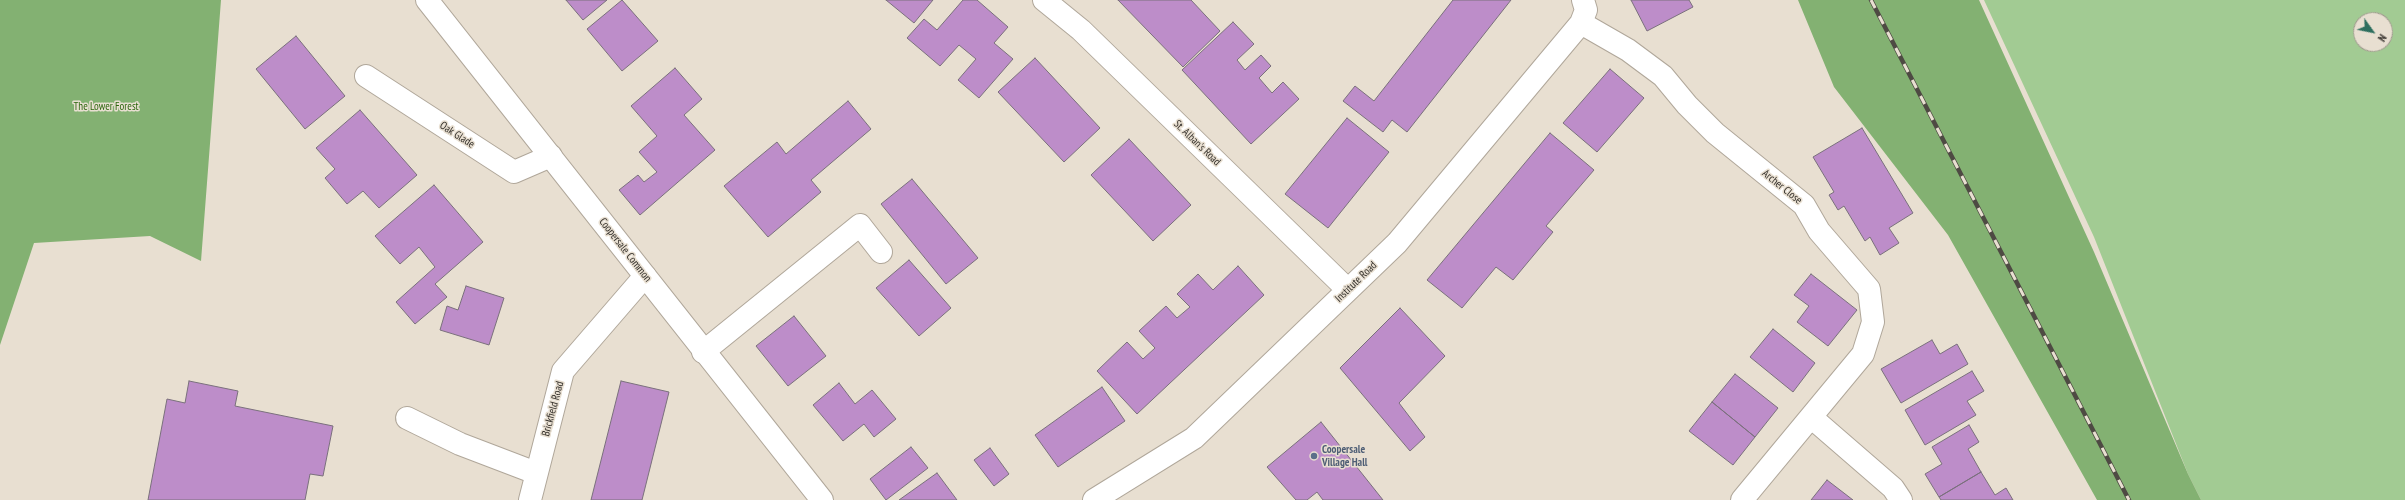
<!DOCTYPE html>
<html>
<head>
<meta charset="utf-8">
<style>
	body { margin:0 }
	#map { position:relative; width:2405px; height:500px; overflow:hidden; background:#e8dfd1; font-family:"PT Sans Narrow",sans-serif }
	canvas { display:block }
	.north { position:absolute; left:2353px; top:12px; width:40px; height:40px; box-sizing:border-box; background:#e8dfd1; border:1px solid #a0998e; border-radius:50%; rotate:123deg; font-size:11px; font-weight:700; line-height:16px; text-align:center; color:#332f2a }
	.north::after { content:''; display:block; margin:auto; width:14px; height:18px; background:#2d6e5e; clip-path:polygon(50% 0,100% 100%,50% 72%,0 100%) }
</style>
</head>
<body>
<div id="map">
<canvas width="2405" height="500"></canvas>
<div class="north">N</div>
</div>
<script>
const ctx = document.querySelector('canvas').getContext('2d');
ctx.lineJoin = 'round';
function paint(path, color) { ctx.fillStyle = color; ctx.fill(path, 'evenodd'); }
const toPath = rows => new Path2D(rows.map(r => 'M' + r).join(''));
function stroke(path, color, width, dash) { ctx.strokeStyle = color; ctx.lineWidth = width; ctx.lineCap = dash ? 'butt' : 'round'; ctx.setLineDash(dash || []); ctx.stroke(path); }
function write(font, color, halo, rows, align = 'center') {
  ctx.font = font + ' "PT Sans Narrow",sans-serif'; ctx.lineWidth = 3; ctx.setLineDash([]); ctx.textBaseline = 'middle'; ctx.strokeStyle = halo; ctx.fillStyle = color; for (const [text, x, y, turn = 0] of rows) {
    ctx.save(); ctx.translate(x, y); ctx.rotate((+turn || 0) * Math.PI / 180); ctx.textAlign = isNaN(turn) ? turn : align; if (halo) ctx.strokeText(text, 0, 0); ctx.fillText(text, 0, 0); ctx.restore();
  }
}
paint(toPath([
	[1984,0,2405,0,2405,500,2201,500,2188,474,2094,237],
	[2361,20,2385,20,2385,44,2361,44]
]), '#a2cb93');
paint(toPath([
	[0,0,221,0,201,261,150,236,34,243,0,345],
	[1798,0,1979,0,2094,252,2188,474,2201,500,2097,500,1948,235,1834,87]
]), '#83b172');
const building = toPath([
	[566,0,607,0,583,20,566,0],
	[622,0,658,41,622,71,587,29,622,0],
	[886,0,933,0,914,23,886,0],
	[963,0,977,0,1008,27,994,43,1013,59,979,98,958,80,976,59,959,45,940,66,907,38,924,19,937,30,963,0],
	[1118,0,1191,0,1220,31,1183,67,1118,0],
	[1453,0,1511,0,1407,132,1392,120,1383,132,1343,101,1355,86,1374,101,1453,0],
	[1631,0,1689,0,1693,7,1647,31,1631,0],
	[1233,22,1254,44,1237,60,1245,70,1261,55,1271,66,1259,78,1272,93,1283,82,1299,99,1251,144,1182,70,1233,22],
	[296,36,345,96,305,129,256,69,296,36],
	[1035,58,1100,128,1064,162,998,92,1035,58],
	[675,68,702,99,684,115,715,150,640,215,619,190,638,175,644,182,657,172,639,152,657,136,631,106,675,68],
	[1610,69,1644,98,1597,152,1563,123,1610,69],
	[848,101,871,129,811,180,821,192,768,237,724,186,777,142,786,154,848,101],
	[360,110,417,175,379,208,363,191,347,204,325,178,335,169,316,148,360,110],
	[1347,118,1389,152,1328,228,1285,194,1347,118],
	[1862,128,1913,213,1889,228,1899,243,1880,255,1870,237,1865,241,1844,206,1838,210,1829,195,1834,192,1813,157,1862,128],
	[1550,133,1594,170,1546,226,1553,232,1513,280,1496,267,1462,308,1427,280,1550,133],
	[1129,139,1191,205,1153,241,1091,175,1129,139],
	[912,179,978,258,946,284,881,204,912,179],
	[434,185,483,242,435,284,447,297,415,324,396,302,435,267,419,247,400,264,375,236,434,185],
	[909,260,951,308,919,336,876,288,909,260],
	[1238,266,1264,295,1137,414,1097,371,1127,342,1143,359,1155,348,1139,331,1166,306,1177,318,1190,307,1177,294,1198,274,1213,290,1238,266],
	[1811,274,1857,310,1828,346,1797,322,1809,306,1794,295,1811,274],
	[466,286,504,298,489,345,440,330,447,306,458,310,466,286],
	[1400,308,1445,356,1399,403,1425,437,1410,451,1340,368,1400,308],
	[794,316,826,356,788,386,756,346,794,316],
	[1773,329,1815,363,1793,392,1750,357,1773,329],
	[1932,340,1940,354,1957,344,1968,364,1901,403,1881,369,1932,340],
	[1972,371,1984,391,1967,401,1976,415,1925,445,1905,410,1972,371],
	[1735,374,1778,408,1755,437,1712,402,1735,374],
	[189,381,238,391,235,406,333,426,323,476,310,474,305,500,148,500,167,399,185,403,189,381],
	[621,381,669,392,642,500,591,500,621,381],
	[839,383,855,404,872,390,896,419,874,437,864,424,843,441,813,405,839,383],
	[1102,387,1125,421,1058,467,1035,435,1102,387],
	[1712,402,1755,437,1733,465,1689,431,1712,402],
	[1321,422,1383,500,1323,500,1317,492,1307,500,1296,500,1267,467,1321,422],
	[1969,425,1979,442,1968,449,1981,472,1939,497,1925,474,1942,464,1932,447,1969,425],
	[911,447,928,468,886,500,870,479,911,447],
	[990,448,1009,474,994,486,974,460,990,448],
	[1981,472,1995,495,2006,488,2013,500,1941,500,1939,497,1981,472],
	[937,473,957,500,899,500,937,473],
	[1827,480,1853,500,1811,500,1827,480]
]);
paint(building, '#bd8dc9');
stroke(building, '#7a707c', 1);
const service = toPath([
	[703,352,860,225,881,252],
	[407,418,460,444,536,473]
]);
const minor = toPath([
	[1044,0,1081,30,1348,290],
	[1581,23,1628,50,1663,76,1687,105,1715,133,1804,205,1819,231,1869,289,1873,322,1863,354,1742,500],
	[366,76,514,172,551,156],
	[1811,417,1893,488,1901,500],
	[530,500,563,371,645,276],
	[1094,500,1194,438,1397,243,1581,23,1586,10,1583,0]
]);
const tertiary = toPath([
	[427,0,822,500]
]);
stroke(service, '#b0a79a', 24);
stroke(minor, '#b0a79a', 24);
stroke(tertiary, '#b0a79a', 24);
stroke(service, '#fff', 22);
stroke(minor, '#fff', 22);
stroke(tertiary, '#fff', 22);
const rail = toPath([
	[1871,0,2129,500]
]);
stroke(rail, '#4e4a43', 4.5);
stroke(rail, '#e8dfd1', 3, [9]);
for (const [x, y, r, color] of [
	[1314,456,4,"#5c6f8a"]
]) { const dot = new Path2D(); dot.arc(x, y, r, 0, 2 * Math.PI); ctx.fillStyle = color; ctx.fill(dot); stroke(dot, '#e8dfd1', 1.5); }
write('11px', '#2c660e', '#e8dfd1', [
	["The Lower Forest",106,107]
]);
write('11px', '#332f2a', '#e8dfd1', [
	["Oak Glade",457,135,33],
	["St. Alban's Road",1197,143,44],
	["Archer Close",1782,187,39],
	["Coopersale Common",625,250,52],
	["Institute Road",1356,282,-44],
	["Brickfield Road",553,409,-75]
]);
write('bold 11px', '#4e5e75', '#e8dfd1', [
	["Coopersale",1322,450],
	["Village Hall",1322,463]
], 'left');
</script>
</body>
</html>
